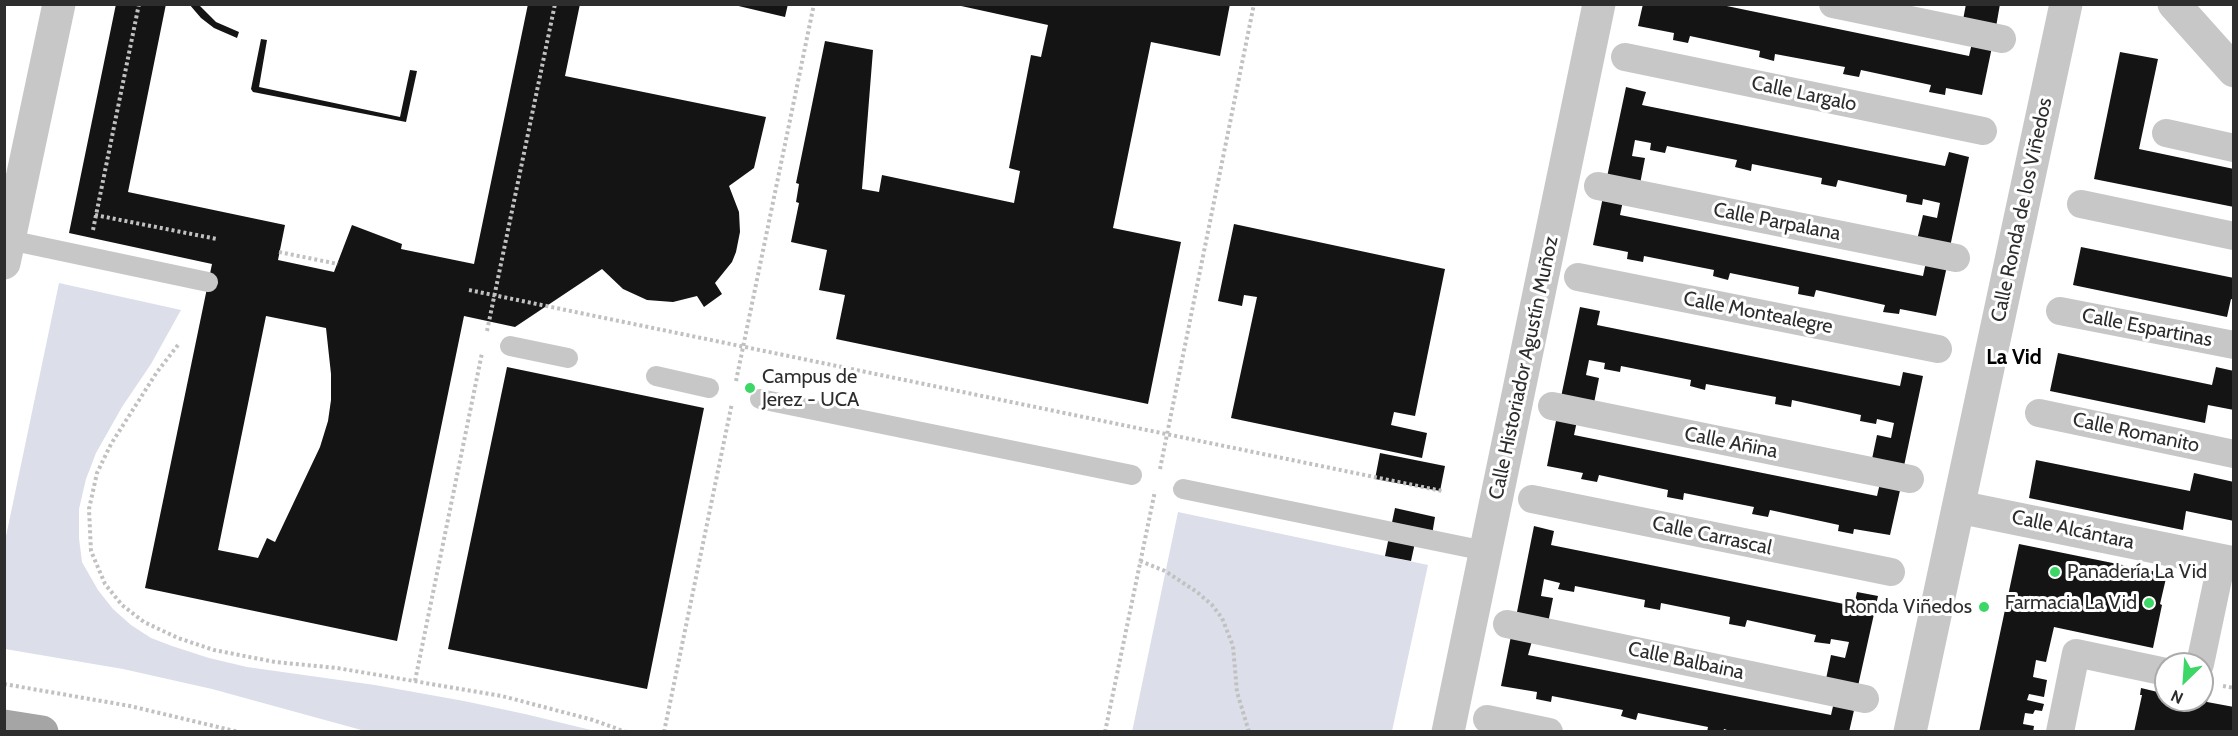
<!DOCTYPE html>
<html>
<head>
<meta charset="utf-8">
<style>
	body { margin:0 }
	#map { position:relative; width:2238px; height:736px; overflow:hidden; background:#fff; font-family:Cabin,sans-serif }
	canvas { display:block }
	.frame { position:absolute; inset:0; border:6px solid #2d2d2d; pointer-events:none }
	.north { position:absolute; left:2154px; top:652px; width:60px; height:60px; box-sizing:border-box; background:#fff; border:2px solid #ababab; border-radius:50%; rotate:205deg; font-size:16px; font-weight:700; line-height:24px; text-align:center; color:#2d2d2d }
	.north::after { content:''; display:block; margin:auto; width:21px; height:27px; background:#3dd768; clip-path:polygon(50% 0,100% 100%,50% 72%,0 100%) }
</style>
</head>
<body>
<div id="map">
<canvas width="2238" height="736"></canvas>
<div class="frame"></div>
<div class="north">N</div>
</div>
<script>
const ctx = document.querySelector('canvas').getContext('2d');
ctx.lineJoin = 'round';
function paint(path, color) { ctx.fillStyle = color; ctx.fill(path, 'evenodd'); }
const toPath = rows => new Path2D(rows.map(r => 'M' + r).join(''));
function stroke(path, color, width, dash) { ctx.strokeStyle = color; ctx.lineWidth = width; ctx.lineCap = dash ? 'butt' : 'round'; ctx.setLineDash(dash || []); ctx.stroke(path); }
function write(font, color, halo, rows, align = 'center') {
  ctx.font = font + ' Cabin,sans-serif'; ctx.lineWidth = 6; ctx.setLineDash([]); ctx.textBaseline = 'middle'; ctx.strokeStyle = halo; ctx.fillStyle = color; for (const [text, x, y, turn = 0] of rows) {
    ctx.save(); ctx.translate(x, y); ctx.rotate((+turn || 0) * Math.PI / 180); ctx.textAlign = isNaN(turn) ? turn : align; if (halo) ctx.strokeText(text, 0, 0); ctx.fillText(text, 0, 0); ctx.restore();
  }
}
paint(toPath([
	[59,283,181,310,151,364,122,407,96,453,86,479,79,509,79,538,82,562,98,590,113,609,131,625,151,638,172,646,209,658,247,667,375,685,464,701,525,714,595,731,365,731,212,689,123,669,5,649,5,541],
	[1178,512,1428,565,1392,731,1132,732]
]), '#dcdfea');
paint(toPath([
	[116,4,166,4,128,192,285,225,278,260,334,272,352,225,402,244,401,249,474,264,528,4,580,4,565,76,766,117,754,168,729,186,739,212,740,232,736,252,732,262,715,283,722,294,704,307,697,296,673,302,647,300,623,289,602,269,515,327,464,316,397,641,145,588,212,264,69,233],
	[266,316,326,328,331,374,331,400,328,421,320,447,275,542,267,538,258,558,218,550],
	[189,4,198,4,216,22,239,32,237,38,214,28,201,18],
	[730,4,788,4,785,17],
	[952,4,1230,4,1220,56,1151,42,1113,228,1181,242,1148,404,836,339,845,295,819,290,827,250,791,242,799,203,796,202,799,184,796,183,825,41,873,50,862,189,879,192,882,175,1014,203,1020,171,1009,168,1031,55,1041,57,1048,25],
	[1643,4,1717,4,1969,56,1972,43,1992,47,1982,95,1946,88,1945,95,1929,92,1931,85,1861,70,1859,77,1843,74,1845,67,1775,54,1774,61,1759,57,1760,51,1690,36,1688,43,1673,40,1674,33,1638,26],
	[1966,4,2000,4,1996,27,1963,20],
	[261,39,267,40,259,87,400,117,410,70,417,71,406,122,253,92,251,89],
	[2120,52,2158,59,2139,149,2234,169,2234,207,2094,179],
	[1626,87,1646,92,1642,105,1945,166,1949,152,1969,157,1950,247,1917,240,1923,215,1937,218,1940,203,1923,199,1922,205,1906,202,1907,195,1838,180,1836,187,1821,184,1822,178,1752,164,1751,171,1735,167,1737,160,1667,146,1665,153,1650,150,1651,143,1635,140,1632,156,1645,158,1640,184,1607,177],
	[1603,197,1623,201,1620,215,1923,276,1926,262,1947,266,1936,316,1900,309,1899,314,1883,312,1885,305,1816,290,1814,297,1798,294,1799,287,1730,273,1728,280,1713,276,1714,270,1644,256,1643,262,1627,259,1628,252,1593,245],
	[1234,224,1445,269,1415,416,1394,412,1391,425,1427,433,1422,458,1231,418,1257,297,1244,295,1242,306,1218,301],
	[2081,247,2234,278,2234,300,2231,299,2227,317,2073,285],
	[1580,307,1600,311,1597,325,1900,386,1903,372,1923,376,1904,466,1872,459,1877,435,1891,438,1894,423,1877,419,1876,424,1860,421,1861,415,1792,400,1791,407,1775,404,1776,397,1706,384,1705,390,1690,386,1691,380,1621,366,1620,372,1604,369,1605,363,1589,360,1586,375,1599,378,1594,403,1561,397],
	[2058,353,2212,385,2216,367,2234,371,2234,410,2208,405,2205,423,2050,391],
	[507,367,704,408,647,689,448,649],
	[1557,416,1577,421,1574,435,1877,496,1880,483,1901,486,1890,535,1854,529,1853,534,1838,531,1839,525,1770,510,1768,517,1752,514,1754,507,1684,493,1683,500,1667,497,1668,490,1599,475,1597,482,1581,479,1583,473,1547,466],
	[1380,453,1445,466,1440,491,1375,479],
	[2036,460,2190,491,2194,473,2234,482,2234,521,2186,511,2183,530,2029,498],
	[1395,508,1435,517,1431,541,1416,538,1411,561,1385,556],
	[1534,526,1554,531,1551,545,1854,606,1857,592,1878,596,1858,686,1826,679,1831,655,1845,658,1849,642,1831,639,1830,644,1814,642,1816,635,1747,620,1745,627,1729,624,1730,617,1661,603,1660,610,1644,607,1645,600,1575,586,1574,592,1558,589,1560,583,1544,579,1541,596,1553,598,1548,623,1516,617],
	[2019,544,2167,574,2160,604,2162,605,2153,648,2054,627,2046,662,2036,660,2033,677,2047,680,2044,697,2029,694,2027,700,2044,704,2042,711,2035,710,2033,714,2025,713,2023,724,2034,726,2033,732,1979,732],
	[1511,636,1532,641,1528,655,1831,715,1834,702,1855,706,1849,732,1733,732,1724,729,1723,732,1707,732,1708,727,1638,713,1636,720,1621,716,1623,710,1552,696,1551,702,1536,699,1537,692,1501,686],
	[2141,688,2166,694,2166,700,2202,700,2202,696,2208,697,2207,702,2234,707,2234,732,2134,732,2142,695,2140,695]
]), '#141414');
stroke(toPath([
	[95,215,217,239],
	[93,230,139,4],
	[279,252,338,264],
	[469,290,1442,491],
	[487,331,555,4],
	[178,345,157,372,111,444,97,473,89,509,91,551,105,584,122,605,144,622,178,638,214,650,275,662,337,668,502,696,593,720,626,732],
	[736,381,814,4],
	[1160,469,1254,4],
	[1140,561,1165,571,1197,592,1212,605,1222,618,1233,646,1237,692,1249,732],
	[415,681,482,353],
	[4,684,130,706,239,732],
	[2223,686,2234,688],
	[664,732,732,403],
	[1105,732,1155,491]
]), '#c1c1c1', 4, [3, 3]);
stroke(toPath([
	[9,240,208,282],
	[510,346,568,358],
	[656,376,709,388],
	[760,399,1132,475],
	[1183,489,1485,551]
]), '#c7c7c7', 20);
stroke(toPath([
	[1833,4,2002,39],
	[1625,57,1983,131],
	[2166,133,2234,148],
	[1598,186,1956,258],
	[2081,204,2234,236],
	[1578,277,1938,349],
	[2060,311,2234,345],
	[1552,406,1910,479],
	[2039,413,2234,454],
	[1532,499,1891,572],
	[1507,624,1865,699],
	[2200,664,2222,560],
	[1487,719,1549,732],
	[2060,732,2076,653,2166,672]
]), '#c7c7c7', 28);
stroke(toPath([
	[2174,4,2234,71],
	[4,263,59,4],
	[1959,507,2234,563],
	[1448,732,1599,4]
]), '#c7c7c7', 33);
stroke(toPath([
	[1910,732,2066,4]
]), '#c7c7c7', 33);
stroke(toPath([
	[4,726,42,732]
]), '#a5a5a5', 33);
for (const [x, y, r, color] of [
	[750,388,6,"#3dd768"],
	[2055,572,6,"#3dd768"],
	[2149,603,6,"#3dd768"],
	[1984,607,6,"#3dd768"]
]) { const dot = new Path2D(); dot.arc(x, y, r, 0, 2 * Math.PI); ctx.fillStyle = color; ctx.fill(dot); stroke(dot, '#fff', 2); }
write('20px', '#2d2d2d', '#fff', [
	["Calle Largalo",1804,94,12],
	["Calle Ronda de los Viñedos",2022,210,-78],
	["Calle Parpalana",1777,222,11],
	["Calle Montealegre",1758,313,11],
	["Calle Espartinas",2147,328,11],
	["Calle Historiador Agustín Muñoz",1524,368,-78],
	["Calle Romanito",2136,433,12],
	["Calle Añina",1731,443,11],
	["Calle Alcántara",2073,530,12],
	["Calle Carrascal",1712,536,12],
	["Calle Balbaina",1686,661,12]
]);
write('20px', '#2d2d2d', '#fff', [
	["Campus de",762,377],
	["Jerez - UCA",762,400],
	["Panadería La Vid",2067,572],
	["Farmacia La Vid",2137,603,"right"],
	["Ronda Viñedos",1972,607,"right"]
], 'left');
write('bold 21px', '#000', '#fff', [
	["La Vid",2014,358]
]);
</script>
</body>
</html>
